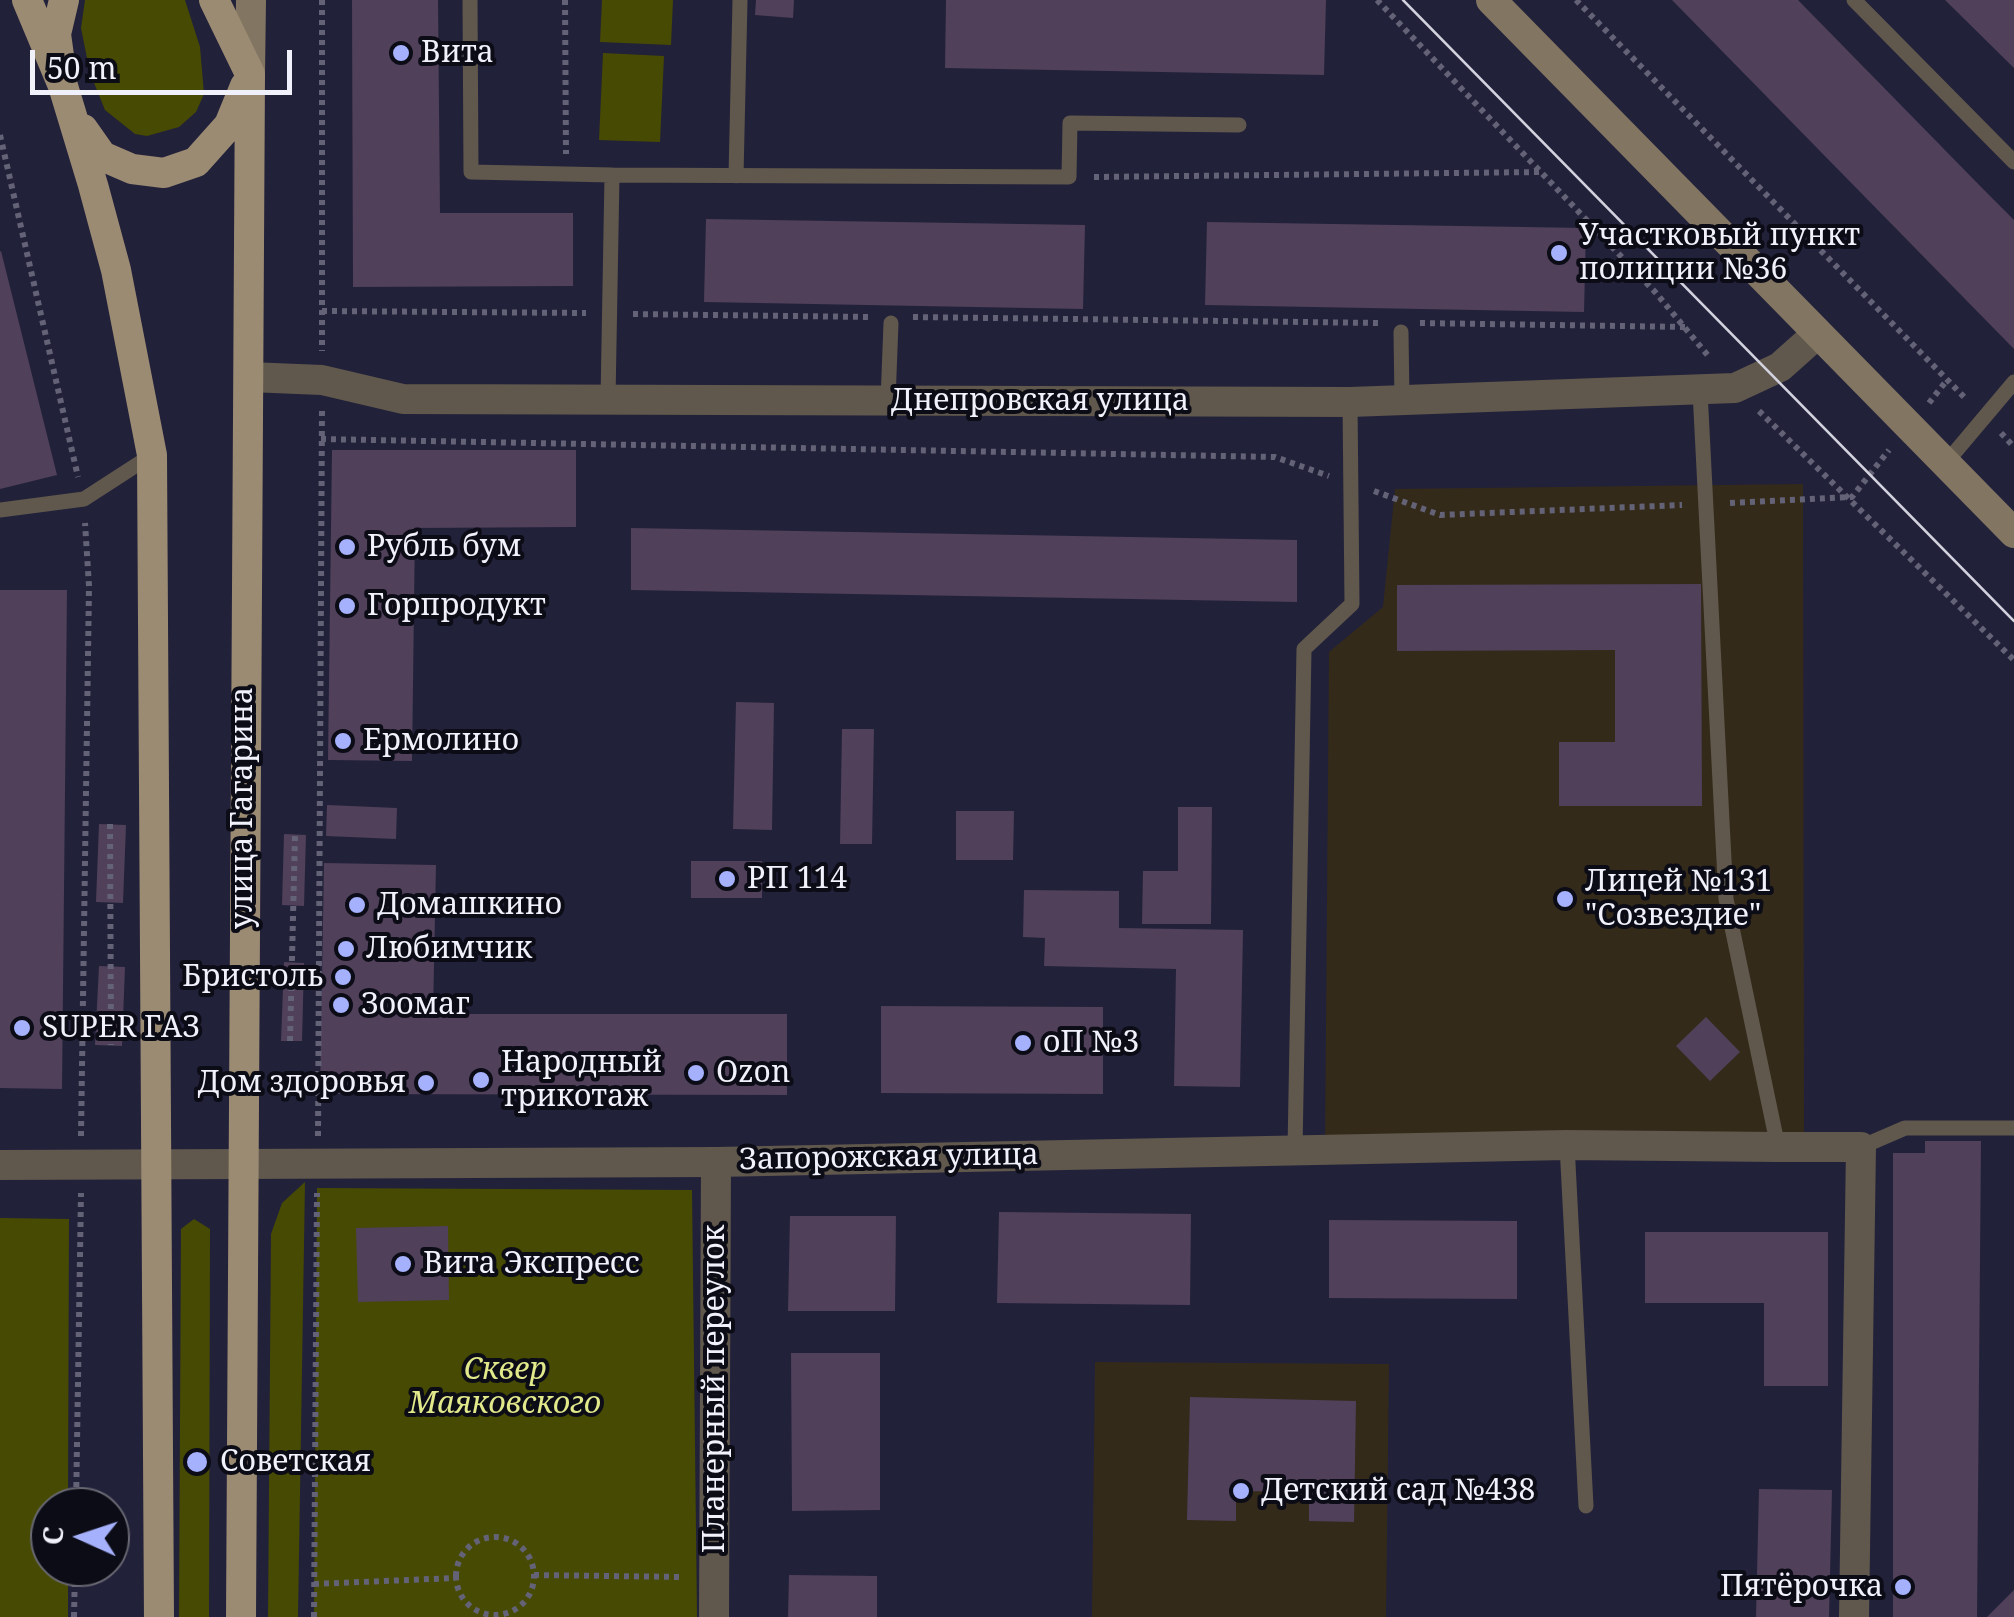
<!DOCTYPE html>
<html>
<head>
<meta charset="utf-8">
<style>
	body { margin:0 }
	#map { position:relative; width:2014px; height:1617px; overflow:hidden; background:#22213a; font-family:"Noto Serif",serif }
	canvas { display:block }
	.north { position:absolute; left:30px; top:1487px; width:100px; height:100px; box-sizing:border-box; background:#0c0c17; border:2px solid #686873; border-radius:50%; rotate:273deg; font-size:28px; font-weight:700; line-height:40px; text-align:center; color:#f1f1fc }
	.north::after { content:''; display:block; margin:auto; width:35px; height:45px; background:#a5b1fc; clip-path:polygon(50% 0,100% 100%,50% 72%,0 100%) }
	.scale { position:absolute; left:30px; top:50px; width:262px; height:45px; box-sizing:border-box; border:5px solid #f1f1fc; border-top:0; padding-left:12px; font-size:30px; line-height:35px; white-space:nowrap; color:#f1f1fc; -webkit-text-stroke:8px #0c0c17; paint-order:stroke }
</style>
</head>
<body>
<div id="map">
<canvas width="2014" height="1617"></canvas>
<div class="north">С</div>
<div class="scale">50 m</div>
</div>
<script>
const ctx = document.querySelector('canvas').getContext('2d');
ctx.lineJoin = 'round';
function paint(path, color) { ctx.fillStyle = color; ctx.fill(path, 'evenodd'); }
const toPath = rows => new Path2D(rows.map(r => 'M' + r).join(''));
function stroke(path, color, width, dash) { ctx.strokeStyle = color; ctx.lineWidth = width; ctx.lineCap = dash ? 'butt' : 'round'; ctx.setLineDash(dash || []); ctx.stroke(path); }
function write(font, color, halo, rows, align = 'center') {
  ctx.font = font + ' "Noto Serif",serif'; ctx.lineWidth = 8; ctx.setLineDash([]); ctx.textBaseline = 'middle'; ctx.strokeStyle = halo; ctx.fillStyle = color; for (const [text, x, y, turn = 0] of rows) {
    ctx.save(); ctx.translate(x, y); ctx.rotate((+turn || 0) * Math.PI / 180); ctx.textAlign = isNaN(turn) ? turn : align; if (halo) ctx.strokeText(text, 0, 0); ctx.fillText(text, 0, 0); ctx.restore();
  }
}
paint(toPath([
	[1803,484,1804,1146,1325,1150,1329,652,1383,607,1395,489],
	[1095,1362,1389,1364,1386,1617,1092,1617]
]), '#342a1a');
paint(toPath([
	[85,0,185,0,200,47,204,94,196,112,179,127,147,136,135,134,105,110,90,73,81,28],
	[602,0,673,0,671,45,600,42],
	[603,53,664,56,660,142,599,140],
	[305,1182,298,1617,268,1617,271,1234,282,1203],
	[317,1188,692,1190,697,1617,314,1617],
	[0,1218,69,1219,68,1507,50,1507,50,1567,68,1567,68,1617,0,1617],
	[194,1219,210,1229,209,1617,179,1617,181,1229]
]), '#474a02');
paint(toPath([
	[352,0,438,0,440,213,573,213,573,286,353,287],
	[756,0,794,0,793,18,755,15],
	[946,0,1326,0,1324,75,945,68],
	[1672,0,1798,0,1987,193,2014,220,2014,349],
	[1945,0,2014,0,2014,68],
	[706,219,1085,225,1083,309,704,302],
	[1207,222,1586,228,1584,312,1205,305],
	[1,251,57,475,0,489,0,252],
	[332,450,576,450,576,527,415,528,412,761,328,760],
	[631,528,1297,540,1297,602,631,590],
	[1701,584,1702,806,1559,806,1559,742,1615,742,1615,650,1397,651,1397,585],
	[0,590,67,590,62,1089,0,1088],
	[736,702,774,703,772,830,733,829],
	[842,729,874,729,872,844,840,844],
	[327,805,397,808,396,839,326,836],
	[1178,807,1212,807,1211,924,1142,924,1143,871,1178,871],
	[956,811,1014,811,1013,860,956,860],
	[99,824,126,825,123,903,96,902],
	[284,834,306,835,304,906,282,905],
	[691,861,762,861,762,898,691,898],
	[324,863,436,865,433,1014,787,1014,787,1095,320,1094],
	[1024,890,1119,891,1119,928,1243,930,1240,1087,1174,1086,1176,969,1044,966,1045,938,1023,937],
	[284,962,304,963,302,1041,281,1041],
	[99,966,125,967,122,1046,95,1045],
	[881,1006,1103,1007,1103,1094,881,1093],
	[1706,1017,1740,1052,1710,1081,1676,1046],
	[1925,1141,1981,1141,1977,1617,1893,1617,1893,1153,1925,1153],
	[999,1212,1191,1214,1190,1305,997,1303],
	[790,1216,896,1216,895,1311,788,1311],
	[1329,1220,1517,1221,1517,1299,1329,1298],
	[448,1226,449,1300,358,1302,356,1228],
	[1645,1232,1828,1232,1828,1386,1764,1386,1764,1303,1645,1303],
	[791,1353,880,1353,880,1510,792,1511],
	[1190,1397,1356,1401,1354,1522,1309,1521,1309,1492,1236,1491,1236,1521,1187,1520],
	[1759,1489,1832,1490,1829,1617,1756,1617],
	[789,1575,877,1576,877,1617,788,1617],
	[2014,1590,2014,1617,1987,1617]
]), '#50405a');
stroke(toPath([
	[322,0,322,351],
	[565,0,566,154],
	[1377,0,1656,293,1710,358],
	[1576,0,1967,400],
	[0,135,78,477],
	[1094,177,1541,172],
	[322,311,586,313],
	[633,314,871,317],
	[913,317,1381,323],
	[1420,323,1685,327],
	[1929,403,1947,380],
	[1759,411,2014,660],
	[2001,433,2014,447],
	[321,439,1275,457,1329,476],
	[1374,491,1440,515,1682,505],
	[1730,503,1852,497,1889,450],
	[110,824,111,1045],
	[290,1041,295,835],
	[81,1136,89,586,85,523],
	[318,1136,322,408],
	[76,1507,81,1193],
	'456 1576a39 39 0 1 1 78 0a39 39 0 1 1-78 0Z',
	[534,1575,683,1577],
	[314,1584,455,1578],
	[74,1617,75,1567],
	[314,1617,317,1193]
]), '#636276', 6, [5, 5]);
stroke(toPath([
	[470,0,471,172,612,175],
	[1854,0,2014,162],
	[736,176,740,0],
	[1401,332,1402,400],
	[1700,391,1726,899,1778,1147],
	[608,400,612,175,1069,177,1070,123,1239,125],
	[888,401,891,323],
	[1945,464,2014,382],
	[0,510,84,499,152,455],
	[1567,1145,1586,1506],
	[1861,1147,1905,1128,2014,1128],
	[1295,1150,1304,649,1352,604,1350,402]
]), '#60584c', 15);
stroke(toPath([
	[249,377,322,380,403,399,1350,402,1735,388,1780,367,1817,334],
	[1778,1147,1861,1147,1854,1617],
	[714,1617,716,1162]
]), '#60584c', 30);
stroke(toPath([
	[0,1165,716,1162,1567,1145,1778,1147]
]), '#60584c', 30);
stroke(toPath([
	[1491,0,2014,533],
	[250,74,251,0]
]), '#827562', 30);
stroke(toPath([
	[27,0,63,86,93,185,116,270,152,455,159,1617],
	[214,0,250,74,241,1617],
	[60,63,56,34,64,0],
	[83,129,102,156,132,169,164,173,196,162,229,125,245,86]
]), '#9c8b73', 30);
stroke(toPath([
	[1403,0,2014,621]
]), '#d2d2df', 2.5);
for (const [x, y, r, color] of [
	[401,53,10,"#a5b1fc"],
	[1559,253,10,"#a5b1fc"],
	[347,547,10,"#a5b1fc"],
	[347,606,10,"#a5b1fc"],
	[343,741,10,"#a5b1fc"],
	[727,879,10,"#a5b1fc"],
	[1565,899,10,"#a5b1fc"],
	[357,905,10,"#a5b1fc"],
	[346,949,10,"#a5b1fc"],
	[343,977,10,"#a5b1fc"],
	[341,1005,10,"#a5b1fc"],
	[22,1028,10,"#a5b1fc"],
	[1023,1043,10,"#a5b1fc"],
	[696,1073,10,"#a5b1fc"],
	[481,1080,10,"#a5b1fc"],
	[426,1083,10,"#a5b1fc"],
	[403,1264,10,"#a5b1fc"],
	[197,1462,12,"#a5b1fc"],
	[1241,1491,10,"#a5b1fc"],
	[1903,1587,10,"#a5b1fc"]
]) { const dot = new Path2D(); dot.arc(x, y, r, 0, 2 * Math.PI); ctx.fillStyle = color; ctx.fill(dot); stroke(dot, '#0c0c17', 4); }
write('30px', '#f1f1fc', '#0c0c17', [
	["Вита",421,53],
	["Участковый пункт",1579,236],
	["полиции №36",1579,270],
	["Рубль бум",367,547],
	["Горпродукт",367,606],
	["Ермолино",363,741],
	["РП 114",747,879],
	["Лицей №131",1585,882],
	["\"Созвездие\"",1585,916],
	["Домашкино",377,905],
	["Любимчик",366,949],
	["Бристоль",323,977,"right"],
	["Зоомаг",361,1005],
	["SUPER ГАЗ",42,1028],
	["оП №3",1043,1043],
	["Народный",501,1063],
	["трикотаж",501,1097],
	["Ozon",716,1073],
	["Дом здоровья",406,1083,"right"],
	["Вита Экспресс",423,1264],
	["Советская",220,1462],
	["Детский сад №438",1261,1491],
	["Пятёрочка",1883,1587,"right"]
], 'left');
write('30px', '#f1f1fc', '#0c0c17', [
	["Днепровская улица",1040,401],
	["улица Гагарина",243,808,-90],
	["Запорожская улица",889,1158,-1],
	["Планерный переулок",715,1389,-90]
]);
write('italic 30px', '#e2e98b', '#0c0c17', [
	["Сквер",505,1370],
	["Маяковского",505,1404]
]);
</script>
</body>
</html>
